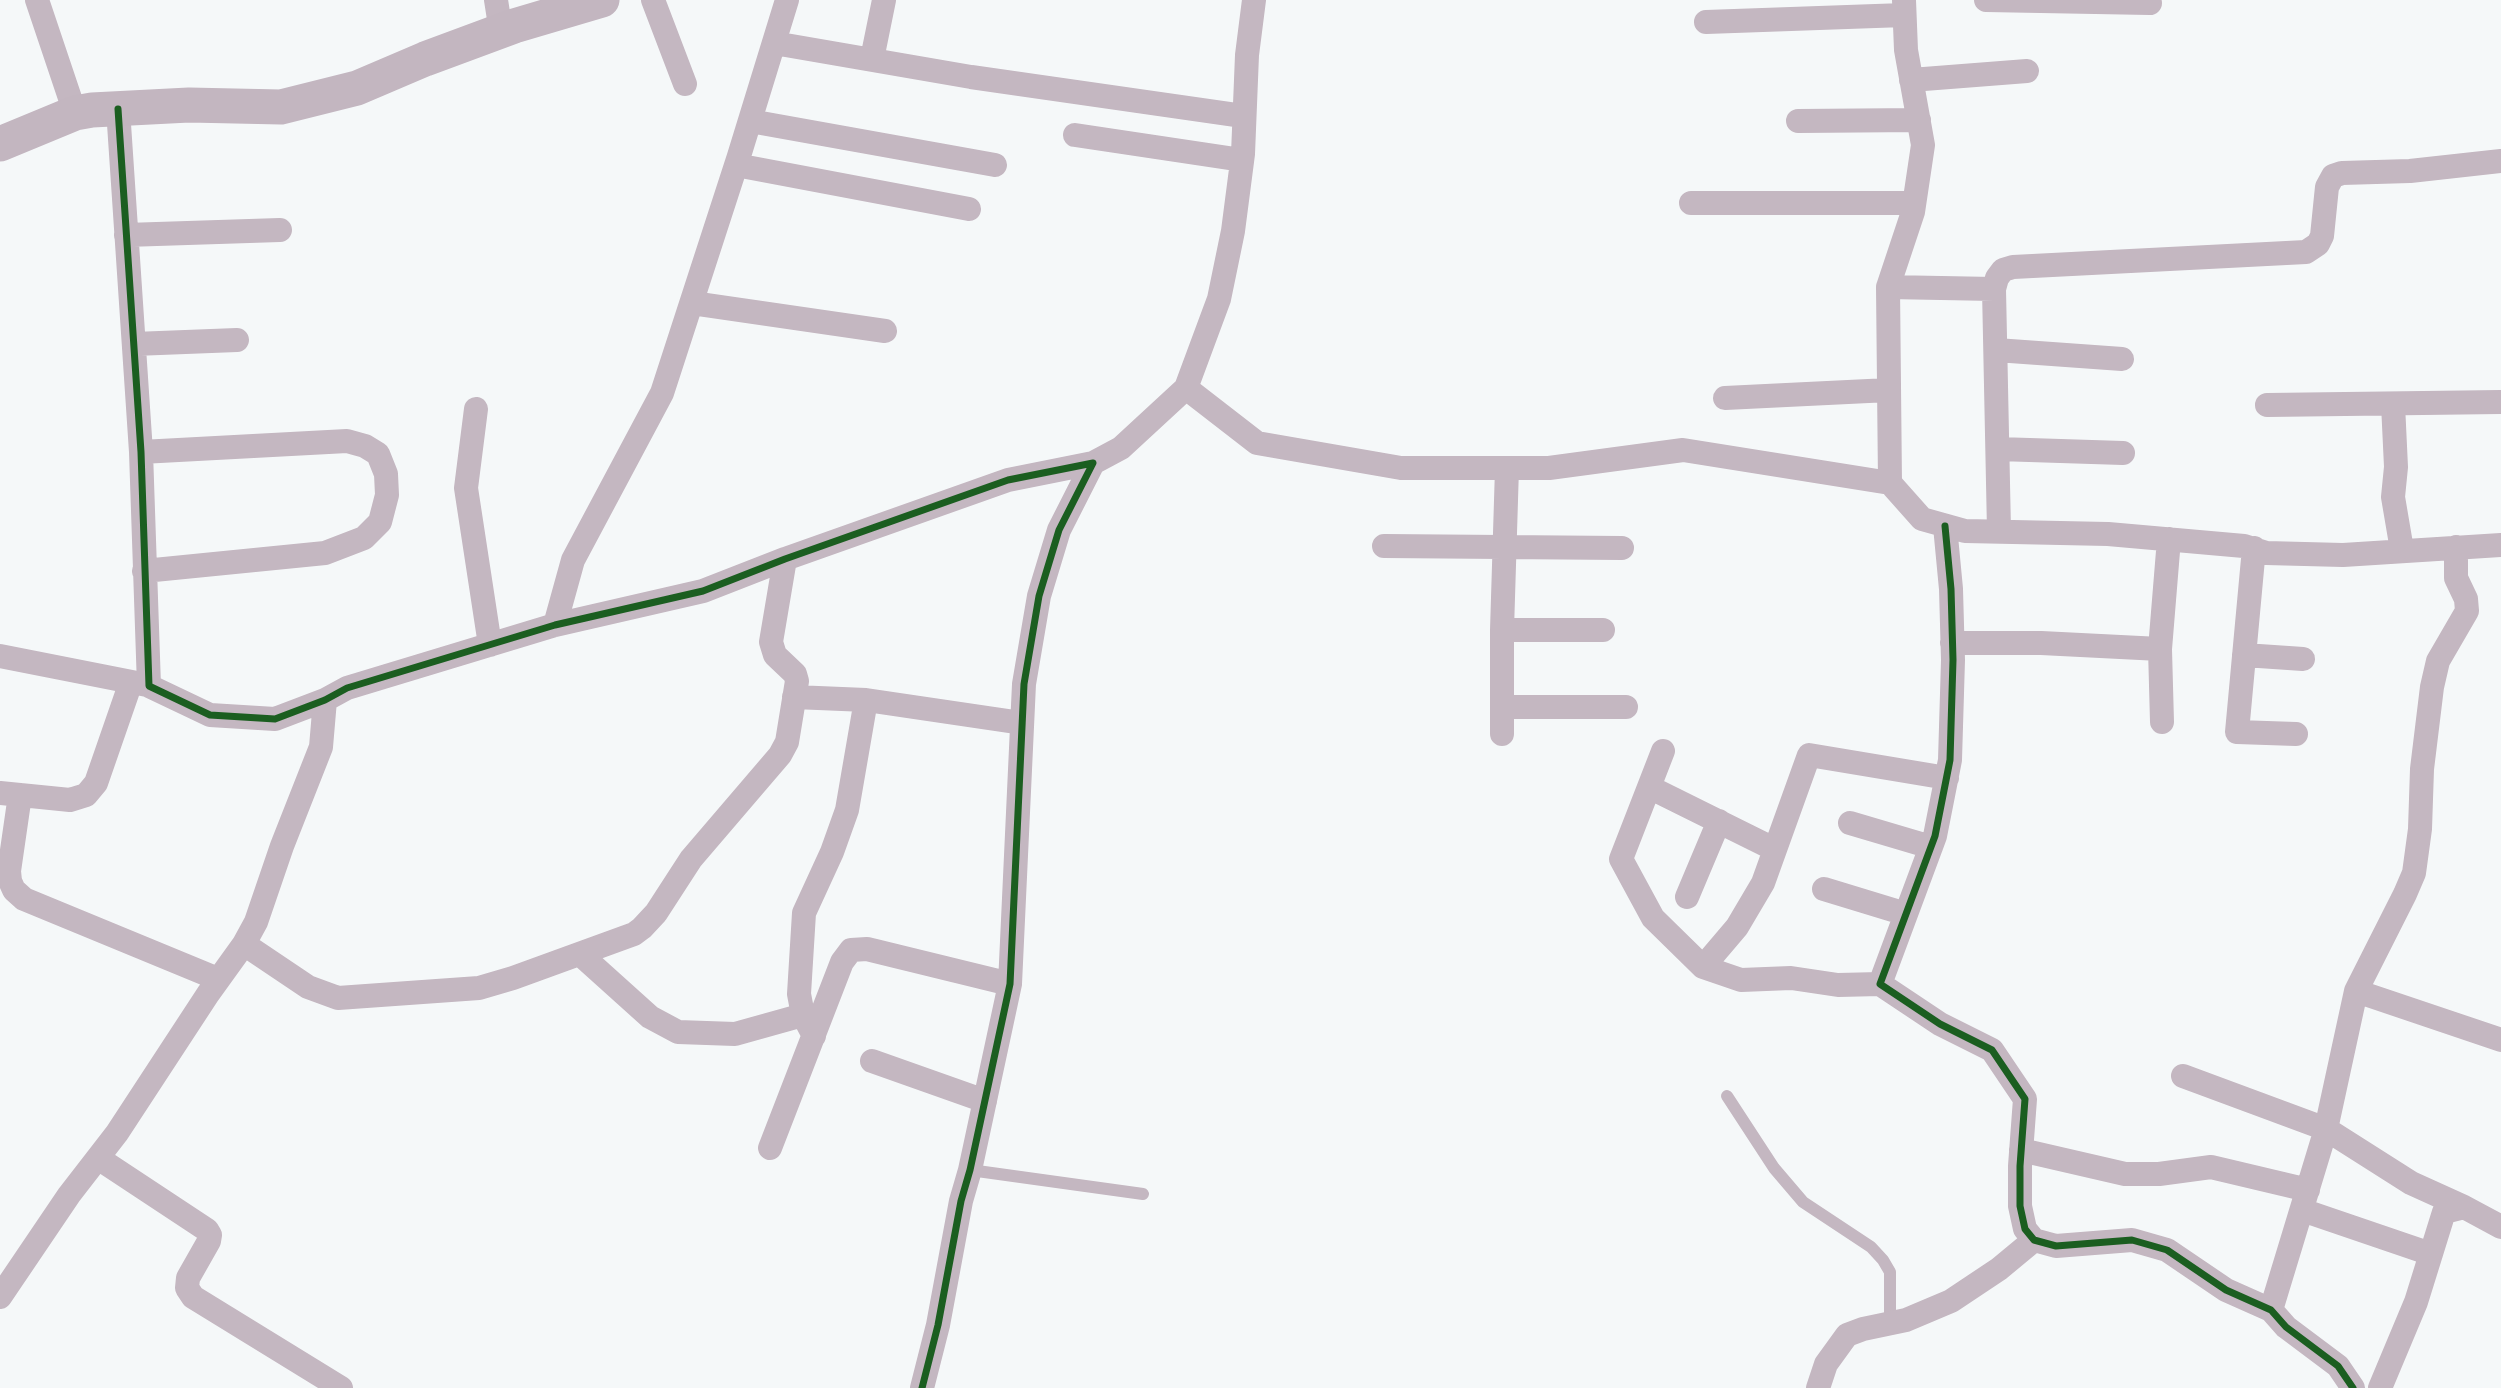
<!DOCTYPE html>
<html>
<head>
<meta charset="utf-8">
<style>
	body { margin:0 }
	canvas { display:block; background:#f5f8f9 }
</style>
</head>
<body>
<canvas width="2501" height="1388"></canvas>
<script>
const ctx = document.querySelector('canvas').getContext('2d');
ctx.lineJoin = 'round';
const toPath = rows => new Path2D(rows.map(r => 'M' + r).join(''));
function stroke(path, color, width, dash) { ctx.strokeStyle = color; ctx.lineWidth = width; ctx.lineCap = dash ? 'butt' : 'round'; ctx.setLineDash(dash || []); ctx.stroke(path); }
stroke(toPath([
	[1727,1096,1774,1168,1803,1202,1871,1247,1883,1260,1890,1272,1890,1323],
	[970,1170,1143,1194]
]), '#c4b7c1', 12);
stroke(toPath([
	[37,0,75,113],
	[496,0,501,32],
	[653,0,685,84],
	[1904,0,1906,50,1923,145,1913,212,1888,287,1890,483,1922,519,1965,531,2108,534,2244,546,2266,553,2343,555,2501,545],
	[1986,0,2150,3,2149,0],
	[1706,22,1904,15],
	[774,43,971,77,1243,116],
	[872,59,884,0],
	[1911,80,2027,71],
	[118,109,141,452,149,686,210,715,275,719,325,700,347,688,555,625,703,591,785,559,1008,480,1093,463,1059,530,1039,596,1024,684,1010,984,970,1170,961,1201,938,1325,922,1388],
	[750,121,995,165],
	[1798,121,1919,120],
	[1075,135,1242,160],
	[736,165,969,209],
	[1691,203,1914,203],
	[126,235,280,230],
	[1888,287,1994,289],
	[692,303,885,331],
	[134,344,237,340],
	[1996,350,2122,359],
	[1186,388,1219,299,1233,231,1243,154,1247,55,1254,0],
	[1725,398,1889,390],
	[2393,404,2396,467,2393,497,2402,550],
	[2267,405,2501,402],
	[476,409,466,488,490,645],
	[1998,449,2123,453],
	[141,452,347,441,365,446,378,454,386,474,387,495,380,522,364,538,325,553,144,571],
	[1093,463,1121,448,1186,388,1257,443,1401,468,1549,468,1683,450,1890,483],
	[1507,468,1502,630,1603,630],
	[1945,526,1951,589,1953,660,1950,760,1935,836,1880,984,1940,1024,1992,1050,2025,1099,2020,1166,2020,1206,2025,1229,2034,1240,2056,1246,2132,1240,2167,1250,2226,1290,2271,1310,2286,1327,2338,1366,2353,1388],
	[1999,531,1994,289,1997,278,2003,270,2013,267,2306,252,2318,244,2322,236,2327,187,2333,176,2342,173,2410,171,2501,161],
	[1384,546,1622,548],
	[2254,548,2237,732,2296,734],
	[555,625,573,560,662,393,739,156,787,0],
	[1952,643,2041,643,2160,649],
	[2244,655,2303,659],
	[0,656,147,685],
	[794,697,866,700,1022,723],
	[1502,707,1626,707],
	[2162,722,2160,649,2169,539],
	[1502,734,1502,630],
	[1663,751,1621,859,1653,918,1703,967],
	[1649,787,1774,849],
	[0,793,70,800,86,795,96,783,131,682],
	[20,795,9,871,10,881,14,890,24,899,218,979],
	[1850,823,1931,847],
	[1824,889,1906,914],
	[1687,897,1719,821],
	[244,944,308,987,338,998,479,988,513,978,634,934,642,928,656,913,691,859,780,755,787,742,797,681,795,674,775,655,771,642,785,559],
	[580,954,650,1017,678,1032,735,1034,803,1015],
	[1880,984,1838,985,1791,978,1741,980,1703,967,1737,927,1763,883,1809,755,1947,778],
	[2356,991,2501,1040],
	[814,1036,803,1015,799,994,804,913,832,852,847,810,866,700],
	[872,1061,985,1101],
	[2183,1076,2326,1129,2411,1183,2464,1207],
	[770,1148,842,962,851,950,867,949,1010,984],
	[2021,1150,2125,1174,2159,1174,2211,1167,2308,1190],
	[98,1158,207,1230,210,1235,209,1241,188,1278,187,1288,193,1297,341,1388],
	[2302,1210,2431,1254],
	[0,1297,69,1195,117,1133,208,994,244,944,256,922,282,846,321,747,325,700],
	[2271,1310,2326,1129,2356,991,2405,894,2414,873,2420,829,2422,769,2432,687,2438,661,2467,611,2466,599,2456,578,2456,547],
	[1818,1388,1826,1364,1847,1335,1863,1329,1906,1320,1951,1301,1999,1269,2034,1240],
	[2380,1388,2416,1302,2444,1212,2464,1207,2501,1227]
]), '#c4b7c1', 24);
stroke(toPath([
	[0,144,75,113,92,110,189,105,281,107,357,88,425,59,514,26,602,0]
]), '#c3b6c0', 35);
stroke(toPath([
	[118,109,141,452,149,686,210,715,275,719,325,700,347,688,555,625,703,591,785,559,1008,480,1093,463,1059,530,1039,596,1024,684,1010,984,970,1170,961,1201,938,1325,922,1388],
	[1945,526,1951,589,1953,660,1950,760,1935,836,1880,984,1940,1024,1992,1050,2025,1099,2020,1166,2020,1206,2025,1229,2034,1240,2056,1246,2132,1240,2167,1250,2226,1290,2271,1310,2286,1327,2338,1366,2353,1388]
]), '#1b5e20', 7);
</script>
</body>
</html>
